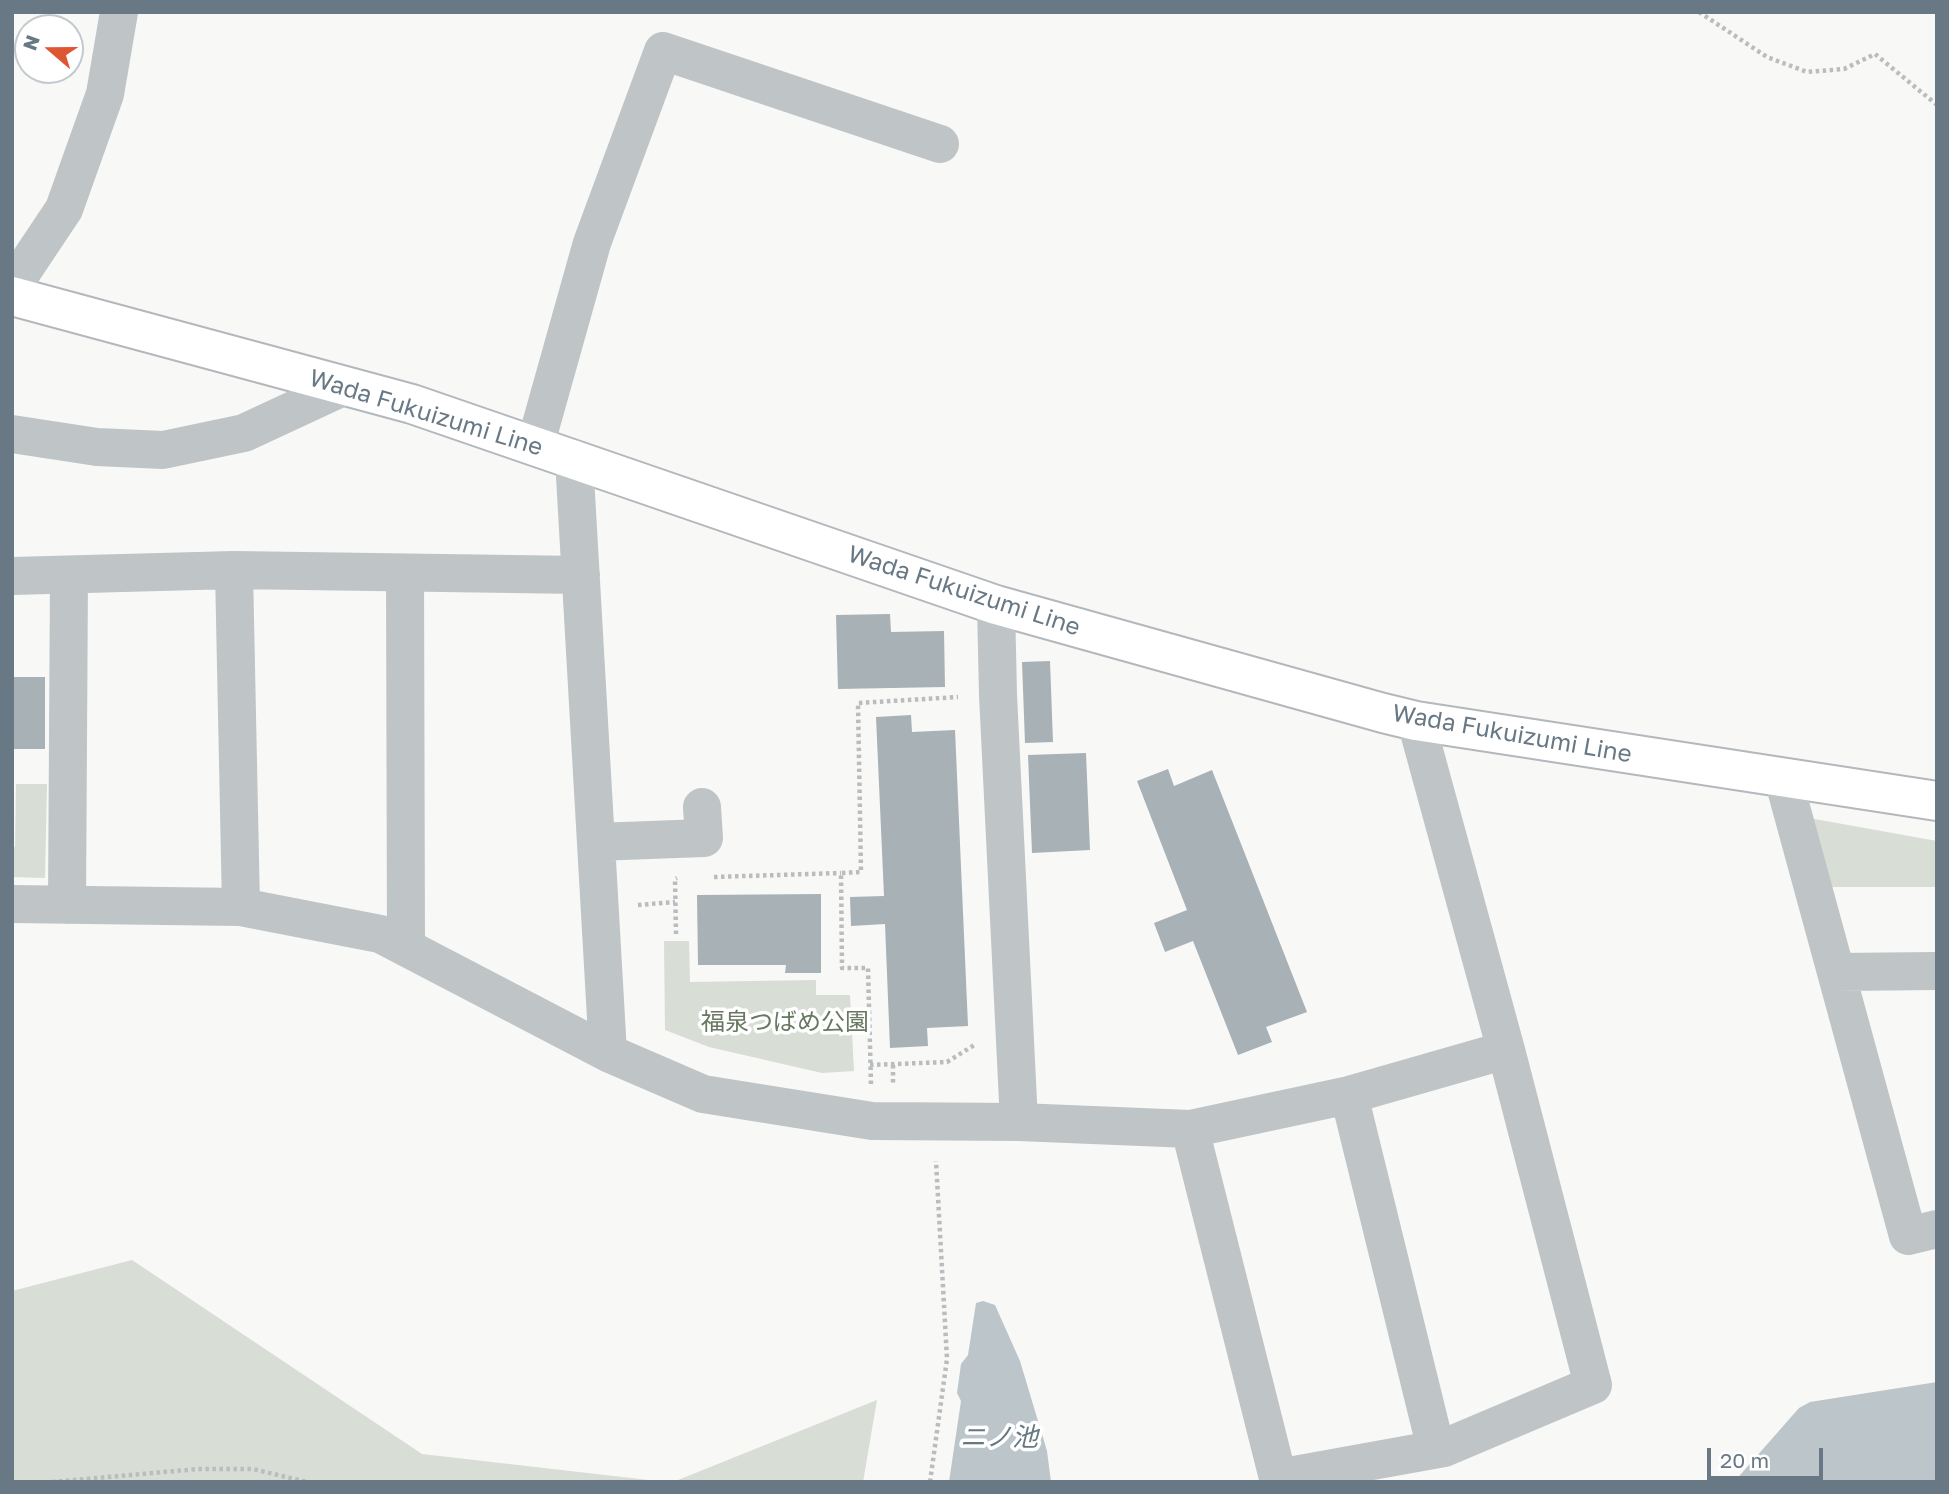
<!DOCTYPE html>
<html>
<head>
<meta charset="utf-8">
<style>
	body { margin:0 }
	#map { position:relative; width:1949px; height:1494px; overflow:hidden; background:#f8f8f6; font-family:"Golos Text",sans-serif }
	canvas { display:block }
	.frame { position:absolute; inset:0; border:14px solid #687985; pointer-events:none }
	.north { position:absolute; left:14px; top:14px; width:70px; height:70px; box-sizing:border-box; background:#fff; border:2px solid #c3c9ce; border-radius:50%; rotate:290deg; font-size:19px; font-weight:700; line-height:28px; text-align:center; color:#687985 }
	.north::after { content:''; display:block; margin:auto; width:24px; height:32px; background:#dc5732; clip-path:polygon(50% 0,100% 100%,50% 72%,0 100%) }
	.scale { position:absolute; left:1707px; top:1448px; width:116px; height:32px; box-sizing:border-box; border:4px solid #687985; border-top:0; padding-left:9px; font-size:21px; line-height:24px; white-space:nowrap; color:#687985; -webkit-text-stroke:5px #fff; paint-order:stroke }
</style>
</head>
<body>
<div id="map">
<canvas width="1949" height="1494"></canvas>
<div class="frame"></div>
<div class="north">N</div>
<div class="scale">20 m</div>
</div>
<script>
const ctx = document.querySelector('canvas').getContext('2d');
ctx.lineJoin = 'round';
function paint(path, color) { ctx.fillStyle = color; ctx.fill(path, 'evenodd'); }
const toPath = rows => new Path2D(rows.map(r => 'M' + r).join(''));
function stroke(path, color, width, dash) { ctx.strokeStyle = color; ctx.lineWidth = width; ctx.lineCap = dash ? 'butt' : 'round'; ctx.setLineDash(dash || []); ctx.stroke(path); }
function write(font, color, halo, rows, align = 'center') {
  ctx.font = font + ' "Golos Text","Noto Sans JP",sans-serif'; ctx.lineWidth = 7; ctx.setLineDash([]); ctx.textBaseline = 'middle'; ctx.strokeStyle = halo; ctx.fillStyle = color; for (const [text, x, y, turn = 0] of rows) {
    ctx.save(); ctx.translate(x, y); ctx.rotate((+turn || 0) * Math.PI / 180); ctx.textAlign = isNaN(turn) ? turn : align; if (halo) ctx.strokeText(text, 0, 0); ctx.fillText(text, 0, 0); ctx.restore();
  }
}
paint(toPath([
	[16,784,47,784,45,878,12,877,12,847,15,847],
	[1809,818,1937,841,1937,887,1827,887],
	[664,941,689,941,690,982,816,980,816,995,850,995,854,1071,822,1073,709,1047,665,1030],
	[132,1260,422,1454,666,1482,12,1482,12,1291],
	[877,1400,863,1482,673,1482]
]), '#d8ddd5');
paint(toPath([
	[983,1301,995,1305,1020,1361,1047,1451,1051,1482,949,1482,961,1401,957,1393,961,1364,968,1355,976,1303],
	[1937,1382,1937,1482,1734,1482,1799,1408,1810,1402]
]), '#bbc5ca');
paint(toPath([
	[890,614,891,632,944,631,945,687,838,689,836,615],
	[1050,661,1053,742,1025,743,1022,662],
	[12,677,45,677,45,749,12,749],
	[911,715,912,732,955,730,968,1026,927,1028,928,1046,890,1048,885,924,851,926,850,897,884,896,876,717],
	[1086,753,1090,850,1032,853,1028,755],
	[1168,769,1174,786,1212,770,1307,1012,1266,1027,1272,1042,1238,1055,1193,941,1165,952,1154,923,1187,910,1137,781],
	[821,894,821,973,785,973,786,965,698,965,697,895]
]), '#a8b1b6');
const major = toPath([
	[12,296,412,404,996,605,1383,713,1416,721,1937,801]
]);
stroke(major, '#b3b8bc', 42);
stroke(toPath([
	[1699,12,1767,57,1807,72,1844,69,1875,54,1937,105],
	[714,877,841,873],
	[638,905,675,902],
	[676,934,675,879,677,878],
	[870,1065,947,1062,976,1044],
	[893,1065,893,1083,895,1083],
	[871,1084,868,968,842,968,841,873,861,872,858,703,958,697],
	[52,1482,198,1469,253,1469,307,1482],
	[930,1482,947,1359,936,1161]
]), '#babdbf', 4.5, [3.5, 3.5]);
stroke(toPath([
	[12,287,64,209,105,94,119,12],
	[12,434,97,447,163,450,244,433,345,386],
	[535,446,592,243,663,51,940,144],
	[574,459,608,1053],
	[234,570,241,907],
	[405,573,406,946],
	[12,576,234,570,581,575],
	[996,605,998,695,1019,1122],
	[1783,778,1908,1236,1937,1229],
	[596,842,704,838,702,807],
	[12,904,241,907,380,934,608,1053,703,1094,872,1121,1019,1122,1190,1129,1349,1095,1506,1050],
	[67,905,69,575],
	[1836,972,1937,971],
	[1349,1095,1436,1449],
	[1190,1129,1278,1478,1444,1448,1593,1385,1506,1050,1416,721]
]), '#bfc4c7', 38);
stroke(major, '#fff', 38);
write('24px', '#687985', '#fff', [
	["Wada Fukuizumi Line",426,413,17],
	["Wada Fukuizumi Line",964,591,18],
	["Wada Fukuizumi Line",1512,734,10]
]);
write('24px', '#677863', '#fff', [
	["福泉つばめ公園",785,1022]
]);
write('italic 26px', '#647981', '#fff', [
	["ニノ池",999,1438]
]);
</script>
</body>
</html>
